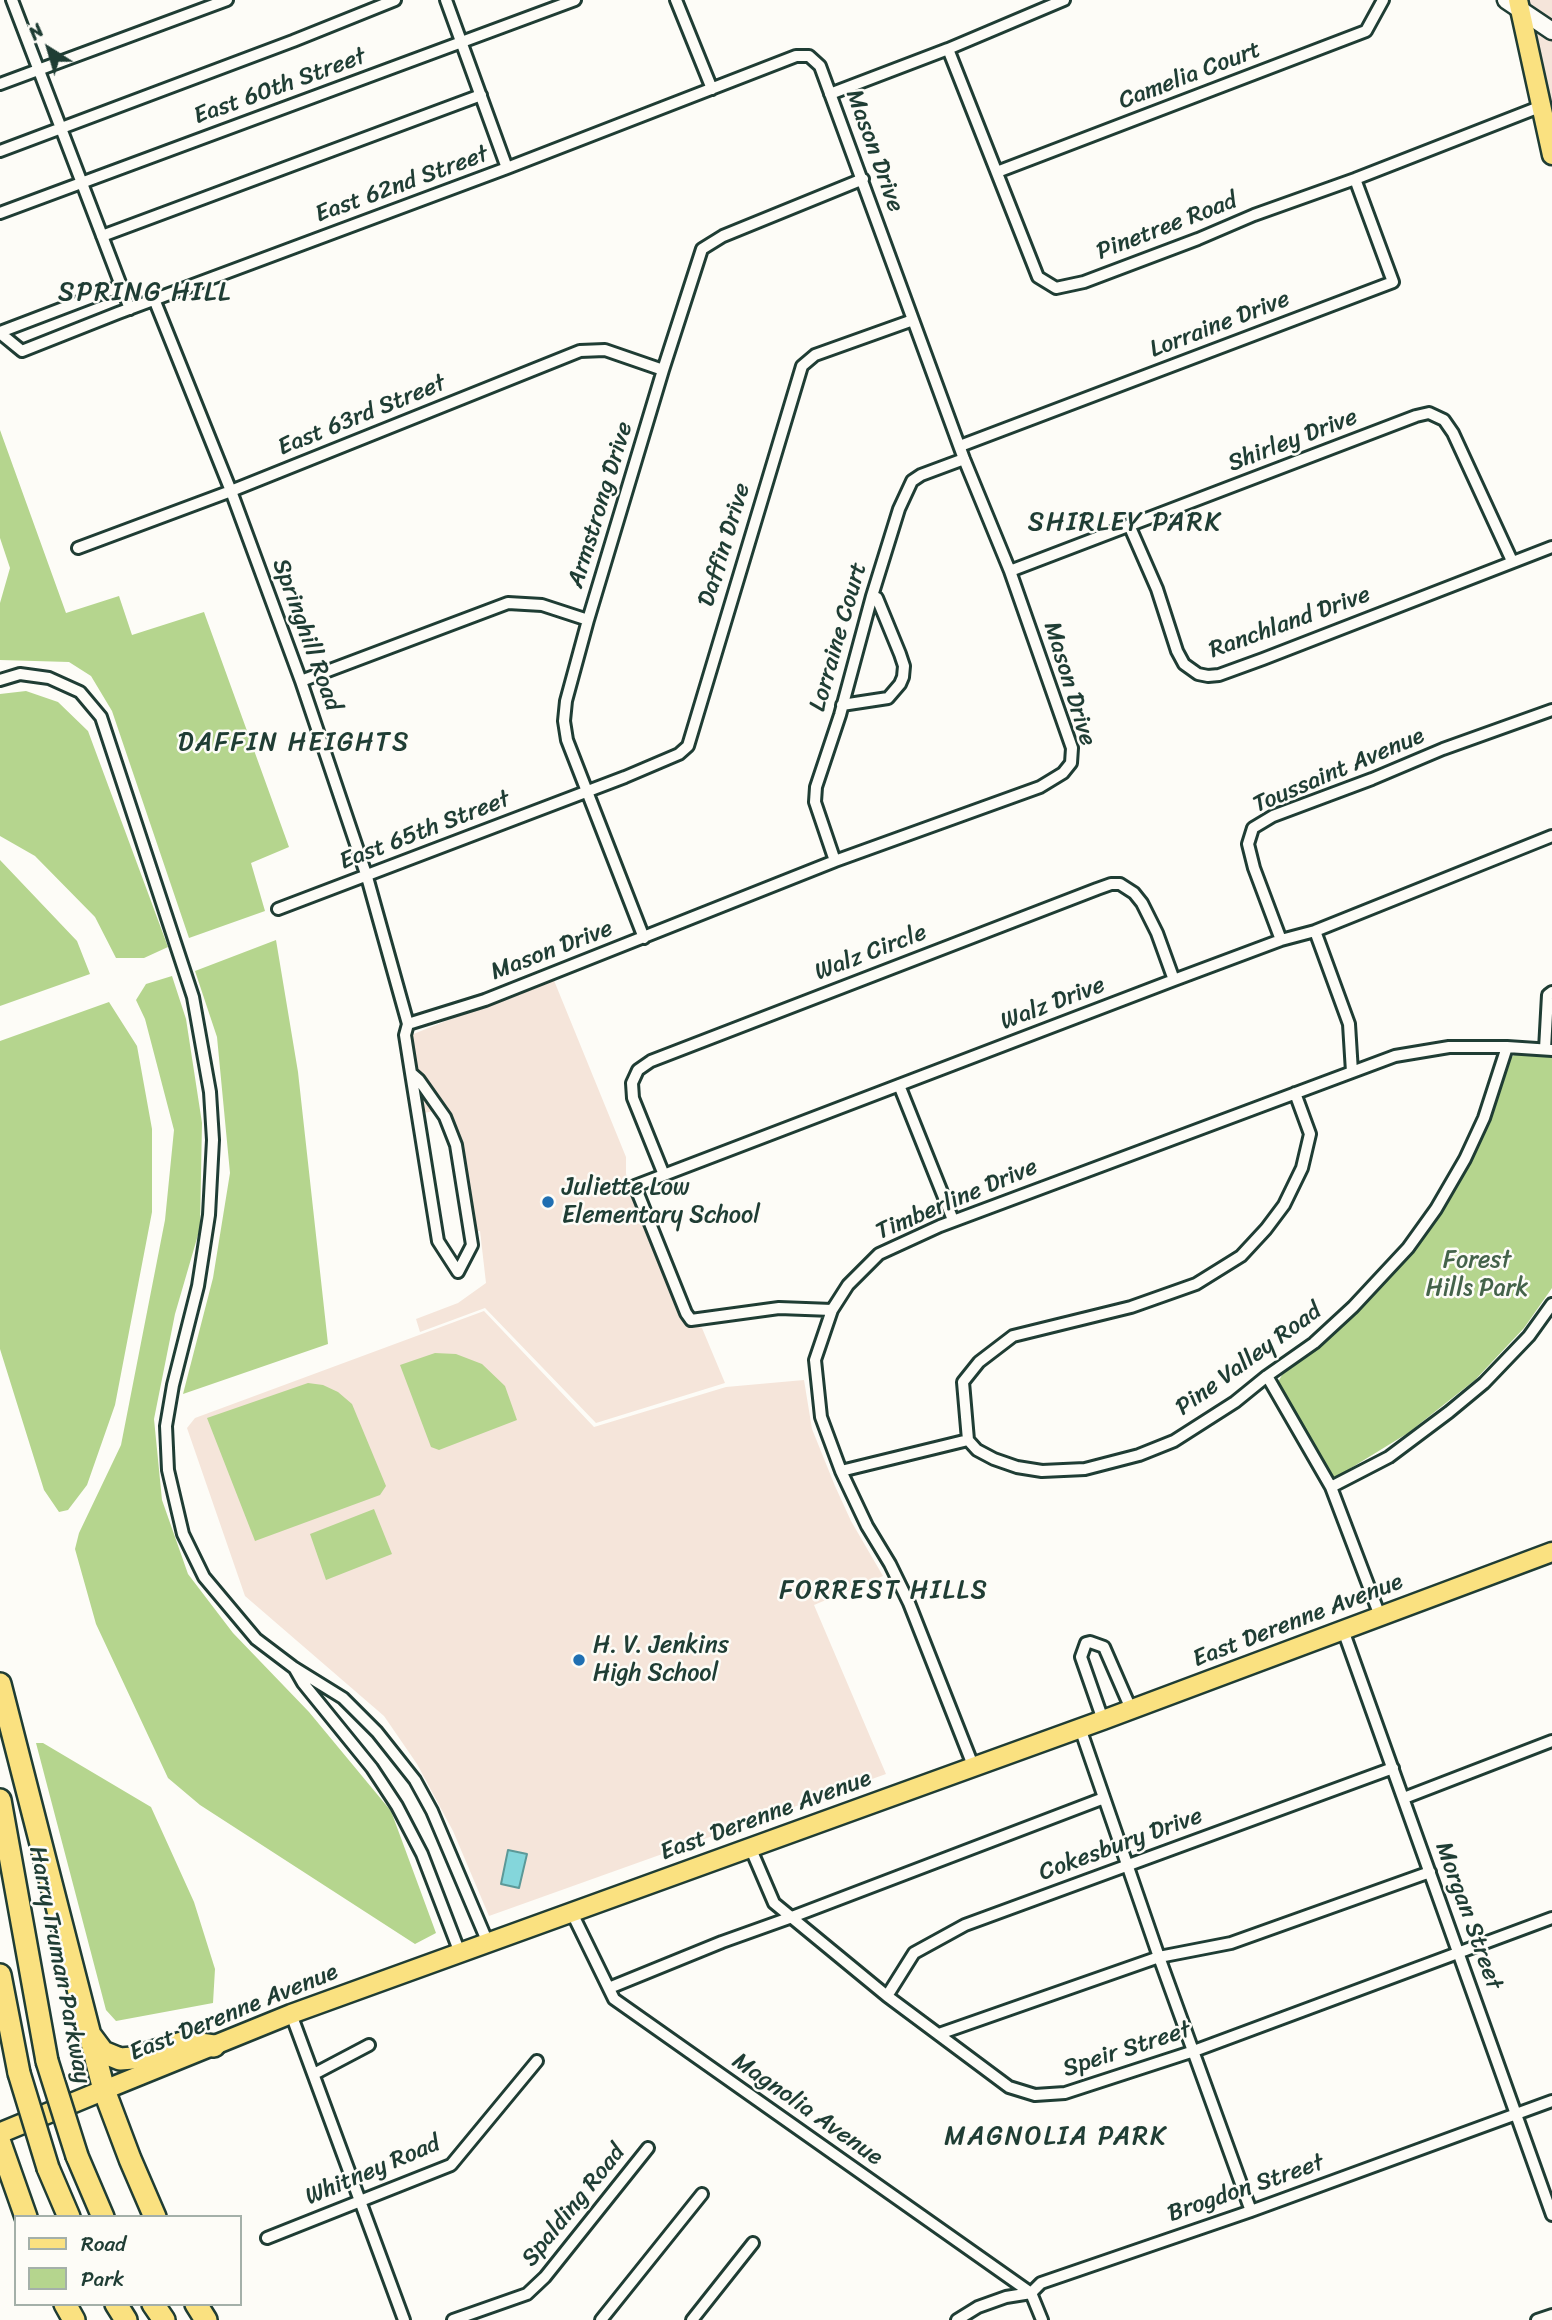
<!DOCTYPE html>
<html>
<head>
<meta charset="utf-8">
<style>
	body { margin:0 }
	#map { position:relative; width:1552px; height:2320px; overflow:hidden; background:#fdfcf7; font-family:Sriracha,sans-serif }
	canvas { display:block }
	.legend { position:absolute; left:14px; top:2215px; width:228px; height:91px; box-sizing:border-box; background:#fdfcf7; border:2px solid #a4b0a9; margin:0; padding:9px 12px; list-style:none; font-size:21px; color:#1f3d34 }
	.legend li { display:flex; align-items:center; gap:14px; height:35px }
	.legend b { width:35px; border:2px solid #a4b0a9 }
	.north { position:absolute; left:14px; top:14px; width:70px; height:70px; -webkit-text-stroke:5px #fdfcf7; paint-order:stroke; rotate:323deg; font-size:19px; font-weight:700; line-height:28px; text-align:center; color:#1f3d34 }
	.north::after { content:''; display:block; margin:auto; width:24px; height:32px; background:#1f3d34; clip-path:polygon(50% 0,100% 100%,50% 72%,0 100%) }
</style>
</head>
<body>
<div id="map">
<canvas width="1552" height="2320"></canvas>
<ul class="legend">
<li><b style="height:9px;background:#fae180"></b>Road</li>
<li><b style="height:19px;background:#b5d58e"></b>Park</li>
</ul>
<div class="north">N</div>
</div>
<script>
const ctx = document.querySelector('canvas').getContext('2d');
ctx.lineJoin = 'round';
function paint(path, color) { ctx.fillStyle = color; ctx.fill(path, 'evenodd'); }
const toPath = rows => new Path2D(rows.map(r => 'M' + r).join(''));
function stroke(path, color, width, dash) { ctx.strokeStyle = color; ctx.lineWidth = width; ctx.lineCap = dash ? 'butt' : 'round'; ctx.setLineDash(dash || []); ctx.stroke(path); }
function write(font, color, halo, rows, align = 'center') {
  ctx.font = font + ' Sriracha,sans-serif'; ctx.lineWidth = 5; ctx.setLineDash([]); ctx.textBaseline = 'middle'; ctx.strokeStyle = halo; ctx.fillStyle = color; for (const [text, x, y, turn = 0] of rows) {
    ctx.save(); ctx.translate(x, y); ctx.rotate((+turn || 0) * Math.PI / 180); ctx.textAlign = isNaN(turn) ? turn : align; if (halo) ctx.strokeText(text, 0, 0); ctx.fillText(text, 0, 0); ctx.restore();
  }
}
paint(toPath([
	[1524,0,1552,0,1552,125],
	[553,978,626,1157,626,1174,681,1317,691,1325,702,1328,725,1383,596,1423,485,1308,420,1332,416,1319,458,1303,486,1283,480,1231,464,1232,449,1141,434,1111,424,1113,411,1035],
	[484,1311,594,1427,726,1387,804,1380,812,1429,835,1486,851,1521,883,1576,814,1605,886,1774,489,1916,453,1831,417,1764,384,1716,245,1596,187,1428,195,1418]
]), '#f5e5da');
paint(toPath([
	[0,430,66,613,119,596,132,635,204,612,289,847,251,863,265,911,189,938,112,711,91,676,69,662,0,660,0,603,10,568,0,538],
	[26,691,58,702,88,731,168,947,144,958,116,958,95,917,35,856,0,836,0,694],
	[0,860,77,941,90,974,0,1006],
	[276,940,298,1072,328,1344,183,1394,213,1278,230,1173,217,1037,195,971],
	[172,976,186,1019,202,1123,200,1228,175,1314,154,1419,162,1500,188,1574,233,1633,309,1712,391,1811,436,1933,415,1944,200,1805,168,1778,96,1624,75,1549,79,1533,121,1445,165,1220,174,1130,145,1019,136,1000,146,984],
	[109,1002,137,1046,152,1129,152,1212,115,1405,87,1485,68,1510,59,1512,44,1490,0,1349,0,1041],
	[1516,1054,1552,1057,1552,1288,1524,1328,1475,1380,1408,1433,1333,1479,1278,1382,1282,1375,1329,1339,1380,1285,1477,1138,1510,1058],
	[435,1353,456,1354,482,1364,505,1386,517,1420,439,1450,431,1447,400,1365],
	[308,1383,323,1385,338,1392,352,1404,386,1486,380,1495,255,1541,207,1418],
	[374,1509,392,1554,326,1580,310,1534],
	[36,1743,43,1743,151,1807,194,1902,215,1969,213,2003,116,2021,106,2010]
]), '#b5d58e');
const water = toPath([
	[508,1850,527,1854,519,1888,501,1884,508,1850]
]);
paint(water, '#84d6db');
stroke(water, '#5c9998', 2);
const minor = toPath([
	[12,0,130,309],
	[446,0,507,168],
	[676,0,712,89],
	[948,49,1038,277,1056,288,1084,282,1198,239,1254,215,1355,179,1542,106],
	[0,84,227,0],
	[830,94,948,49,1064,0],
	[0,151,293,41,395,0],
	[997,172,1366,31,1383,0],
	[0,213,575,0],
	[102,236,481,95],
	[154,299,231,491,301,681,367,877,408,1024,405,1035,411,1073,438,1241,458,1272,472,1245,456,1145,445,1117,419,1080,411,1073],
	[0,332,121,286],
	[0,333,22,351,118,313,507,168,796,56,809,56,820,66,964,459,1010,571,1072,748,1071,763,1063,773,1040,787,835,861,485,1000,408,1024],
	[960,446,1393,282,1355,179],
	[1129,525,1157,589,1177,651,1184,664,1198,674,1208,676,1219,675,1263,659,1552,547],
	[78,548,231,491,580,351,605,350,663,370],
	[1010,571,1416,416,1429,413,1444,420,1453,433,1512,561],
	[0,680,20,674,49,678,80,692,101,717,193,997,210,1092,213,1140,209,1215,198,1286,173,1385,166,1426,168,1470,183,1534,204,1577,256,1639,293,1667,343,1698,377,1732,415,1780,432,1811,488,1943],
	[301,681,508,603,542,605,588,620],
	[842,705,888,698,900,684,903,677,904,666,900,654,877,598,872,596],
	[835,861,815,802,816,787,840,715,872,596,899,509,912,481,921,475,964,459],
	[278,909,625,777,679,754,688,746,802,366,815,355,913,320],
	[1315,931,1349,1024,1352,1072],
	[644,938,567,740,564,721,566,701,588,620,663,370,702,249,723,236,863,179],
	[1281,940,1254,868,1248,844,1253,828,1273,816,1372,779,1443,749,1552,710],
	[1545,1049,1548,995,1552,992],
	[899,1085,953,1220],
	[1295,1093,1310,1134,1302,1168,1284,1205,1266,1229,1241,1256,1196,1284,1131,1307,1013,1336,979,1362,963,1382,968,1440,977,1450,994,1459,1017,1467,1042,1471,1085,1469,1139,1455,1174,1441,1235,1402,1267,1376,1314,1343,1353,1307,1408,1248,1436,1209,1465,1159,1484,1118,1507,1047],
	[664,1175,633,1098,632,1083,638,1070,651,1061,1097,889,1111,884,1120,884,1134,893,1142,903,1157,933,1174,980],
	[832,1310,779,1308,691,1320,686,1313,635,1186,1174,980,1281,940,1315,931,1552,836],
	[1267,1376,1331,1487,1380,1616],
	[841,1471,968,1440],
	[1331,1487,1389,1457,1449,1412,1484,1383,1529,1336,1552,1304],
	[1343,1630,1552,2215],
	[295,1669,303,1683,372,1768,397,1806,422,1854,460,1953],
	[1103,1720,1081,1657,1086,1643,1090,1642,1104,1647,1131,1709],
	[1080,1728,1159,1957,1251,2211],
	[974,1768,909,1603,890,1564,867,1526,841,1471,821,1417,815,1360,832,1310,848,1285,879,1254,940,1226,1395,1056,1449,1047,1507,1047,1552,1050],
	[1404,1798,1552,1741],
	[750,1847,774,1903,887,1996,1009,2087,1035,2095,1065,2093,1194,2051,1552,1918],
	[572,1913,614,1999,1031,2293,1042,2320],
	[609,1988,722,1942,792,1917,1104,1798],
	[887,1996,914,1953,965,1925,1393,1768],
	[291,2014,404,2320],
	[939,2034,1159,1957,1231,1943,1430,1872],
	[314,2074,369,2045],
	[267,2238,451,2165,537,2061],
	[453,2320,527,2294,545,2277,648,2148],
	[601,2320,702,2194],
	[692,2320,753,2243],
	[957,2320,978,2307,1006,2297,1031,2293,1041,2283,1251,2211,1552,2101],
	[1537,2320,1552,2315]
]);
const secondary = toPath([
	[1506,0,1552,31]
]);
const primary = toPath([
	[1518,0,1552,155],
	[104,2090,291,2014,1103,1720,1552,1552]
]);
const trunk = toPath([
	[0,2133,104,2090]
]);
const motorway = toPath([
	[0,1684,104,2090,130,2159,155,2217],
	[0,1800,47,2061],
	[0,1975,19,2073],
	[91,2036,103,2052,120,2059,133,2058,185,2042,214,2046],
	[0,2143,26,2217],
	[77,2156,103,2217],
	[48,2168,69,2217],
	[65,2304,74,2320],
	[116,2304,126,2320],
	[153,2304,164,2320],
	[196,2304,206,2320]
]);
stroke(minor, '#1f3d34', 16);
stroke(secondary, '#1f3d34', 21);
stroke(primary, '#1f3d34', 23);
stroke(trunk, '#1f3d34', 24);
stroke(motorway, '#1f3d34', 26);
stroke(minor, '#fdfcf7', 10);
stroke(secondary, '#fdfcf7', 16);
stroke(primary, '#fae180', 18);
stroke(trunk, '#fae180', 19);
stroke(motorway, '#fae180', 21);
const motorwayBridge = toPath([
	[47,2061,77,2156],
	[19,2073,48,2168]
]);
stroke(motorwayBridge, '#1f3d34', 26, []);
stroke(motorwayBridge, '#fae180', 21);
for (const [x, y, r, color] of [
	[548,1202,7,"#1f6fb2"],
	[579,1660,7,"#1f6fb2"]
]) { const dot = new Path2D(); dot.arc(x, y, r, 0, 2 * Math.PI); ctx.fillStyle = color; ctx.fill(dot); stroke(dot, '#fdfcf7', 2.5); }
write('24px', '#1f3d34', '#fdfcf7', [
	["Camelia Court",1190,76,-21],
	["East 60th Street",280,87,-20],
	["Mason Drive",874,151,70],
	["East 62nd Street",402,185,-20],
	["Pinetree Road",1167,227,-21],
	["Lorraine Drive",1220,325,-21],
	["East 63rd Street",362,416,-22],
	["Shirley Drive",1293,441,-21],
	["Armstrong Drive",601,505,-73],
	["Daffin Drive",725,545,-73],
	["Ranchland Drive",1290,623,-20],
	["Springhill Road",306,635,70],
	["Lorraine Court",839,637,-74],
	["Mason Drive",1069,684,73],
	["Toussaint Avenue",1339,771,-23],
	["East 65th Street",425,831,-21],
	["Mason Drive",552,951,-21],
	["Walz Circle",871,953,-21],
	["Walz Drive",1053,1004,-21],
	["Timberline Drive",957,1200,-23],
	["Pine Valley Road",1249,1360,-36],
	["East Derenne Avenue",1298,1621,-21],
	["East Derenne Avenue",766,1816,-20],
	["Cokesbury Drive",1121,1845,-20],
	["Morgan Street",1468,1916,70],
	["Harry Truman Parkway",59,1965,79],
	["East Derenne Avenue",234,2013,-22],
	["Speir Street",1127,2050,-18],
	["Magnolia Avenue",807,2110,35],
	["Whitney Road",373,2171,-23],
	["Brogdon Street",1246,2189,-19],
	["Spalding Road",574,2206,-51]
]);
write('24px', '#1f3d34', '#fdfcf7', [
	["Juliette Low",562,1188],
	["Elementary School",562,1216],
	["H. V. Jenkins",593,1646],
	["High School",593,1674]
], 'left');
write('24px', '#44634a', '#fdfcf7', [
	["Forest",1477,1261],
	["Hills Park",1477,1289]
]);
ctx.letterSpacing = '2px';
write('26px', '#1f3d34', '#fdfcf7', [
	["SPRING HILL",145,293],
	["SHIRLEY PARK",1125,523],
	["DAFFIN HEIGHTS",294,743],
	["FORREST HILLS",884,1591],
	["MAGNOLIA PARK",1056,2137]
]);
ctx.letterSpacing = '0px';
</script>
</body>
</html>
